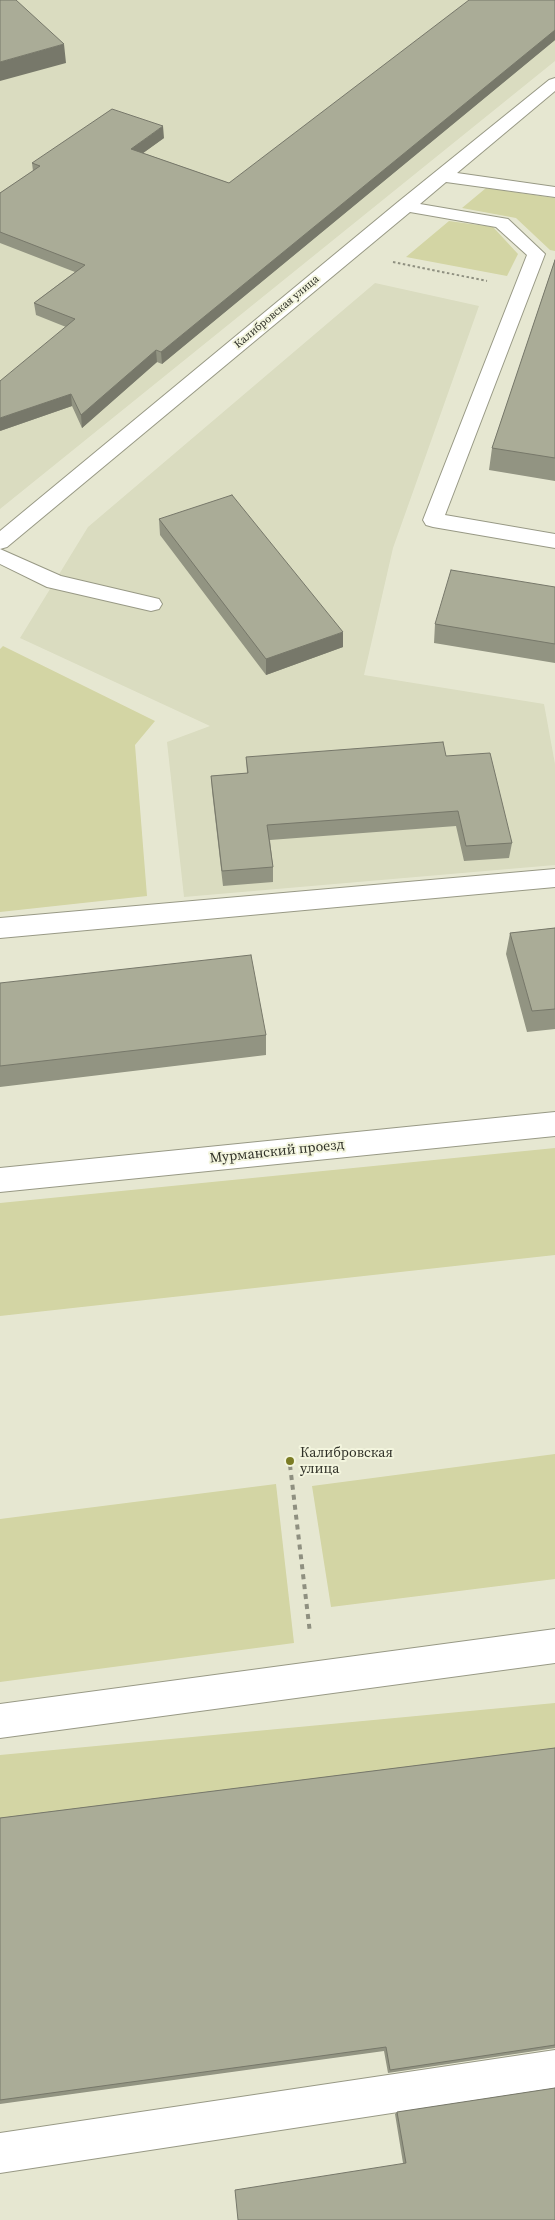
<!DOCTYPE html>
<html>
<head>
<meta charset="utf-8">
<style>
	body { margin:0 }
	canvas { display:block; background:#e6e7d1 }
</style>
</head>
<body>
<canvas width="555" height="2220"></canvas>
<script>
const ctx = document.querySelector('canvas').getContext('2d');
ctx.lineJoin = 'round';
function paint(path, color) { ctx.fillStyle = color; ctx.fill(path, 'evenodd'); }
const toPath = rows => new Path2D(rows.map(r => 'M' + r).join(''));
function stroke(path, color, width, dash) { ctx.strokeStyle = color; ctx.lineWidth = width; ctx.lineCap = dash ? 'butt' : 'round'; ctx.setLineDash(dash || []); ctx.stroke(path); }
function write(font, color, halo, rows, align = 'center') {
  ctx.font = font + ' "Source Serif 4",serif'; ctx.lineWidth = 4; ctx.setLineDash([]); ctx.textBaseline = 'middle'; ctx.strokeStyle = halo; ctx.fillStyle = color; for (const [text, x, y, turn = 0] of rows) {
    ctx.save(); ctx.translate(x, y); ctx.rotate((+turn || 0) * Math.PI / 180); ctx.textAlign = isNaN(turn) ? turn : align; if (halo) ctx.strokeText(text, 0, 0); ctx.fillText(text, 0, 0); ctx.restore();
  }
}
paint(toPath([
	[0,0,555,0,555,61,0,509],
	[375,283,479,306,393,548,364,675,544,704,555,764,555,865,184,897,167,742,210,726,20,638,88,527]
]), '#dadcc0');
paint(toPath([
	[486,188,555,198,555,251,550,250,516,218,462,208],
	[449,221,493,227,518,254,507,276,406,257],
	[3,646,155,721,135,745,147,896,0,912,0,649],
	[555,1148,555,1255,0,1316,0,1203],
	[555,1454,555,1579,331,1607,312,1486],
	[276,1484,294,1643,0,1682,0,1519],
	[555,1703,555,1757,0,1827,0,1755]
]), '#d3d5a4');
const minor = toPath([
	[555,78,555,91,457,173,555,187,555,197,446,182,420,204,508,219,545,254,445,515,555,534,555,548,433,527,426,525,423,520,527,255,496,227,410,212,7,547,0,549,0,531,398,202,549,80,555,78],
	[0,549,61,576,159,599,162,604,159,609,151,611,47,587,0,564,0,549],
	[555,869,555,887,0,938,0,918,555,869],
	[555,1112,555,1136,0,1192,0,1168,555,1112],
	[555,1629,555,1663,0,1738,0,1704,555,1629],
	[555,2050,555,2088,0,2173,0,2133,555,2050]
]);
stroke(minor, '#989985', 2);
stroke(toPath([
	[393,262,487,281]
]), '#8f9080', 2, [2.5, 2.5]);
stroke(toPath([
	[290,1465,310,1633]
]), '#8f9080', 4, [5, 5]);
paint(minor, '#fff');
paint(toPath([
	[555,0,555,40,162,364,157,362,82,428,72,406,0,431,66,327,36,315,34,303,75,272,0,243,0,193,33,171,32,163,164,138,143,153,229,183],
	[555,260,555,481,489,470,492,448],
	[159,519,343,647,266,675,160,535],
	[555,587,555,663,434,643,435,624],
	[446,756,512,843,509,858,464,861,456,826,270,840,273,867,273,882,223,886,212,791,211,776,247,773,246,757],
	[555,928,555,1029,527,1032,506,954,510,933],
	[0,983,266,1035,266,1055,0,1087],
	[555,1748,555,2048,388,2073,384,2051,0,2104,0,1818],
	[397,2112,555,2220,403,2163,395,2114]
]), '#929482');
paint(toPath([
	[555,30,555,40,162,364,161,352],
	[64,44,66,63,0,81,0,62],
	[163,126,164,138,132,161,131,149],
	[156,350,157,362,82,428,81,415],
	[71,394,72,406,0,431,0,418],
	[343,632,343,647,266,675,266,659]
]), '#77786a');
const building = toPath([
	[0,0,16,0,64,44,0,62,0,0],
	[469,0,555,0,555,30,161,352,156,350,81,415,71,394,0,418,0,381,75,319,34,303,85,265,0,232,0,193,40,166,32,163,112,109,163,126,131,149,229,183,469,0],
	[555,260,555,458,492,448,555,260],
	[232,495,343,632,266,659,159,519,232,495],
	[451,570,555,587,555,644,435,624,451,570],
	[443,742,446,756,490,753,512,843,466,846,458,811,267,825,273,867,222,871,211,776,248,773,246,757,443,742],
	[555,928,555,1009,532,1011,510,933,555,928],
	[251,955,266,1035,0,1066,0,983,251,955],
	[555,1748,555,2045,390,2070,386,2047,0,2100,0,1818,555,1748],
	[555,2088,555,2220,238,2220,235,2190,406,2163,397,2112,555,2088]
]);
paint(building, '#aaac97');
stroke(building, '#77786a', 1);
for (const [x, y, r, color] of [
	[290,1461,5,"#7b7c24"]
]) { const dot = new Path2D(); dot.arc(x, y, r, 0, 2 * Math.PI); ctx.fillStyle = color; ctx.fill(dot); stroke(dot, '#f3f5de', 2); }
write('11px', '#2f3027', '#f3f5de', [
	["Калибровская улица",277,312,-40]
]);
write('14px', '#2f3027', '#f3f5de', [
	["Мурманский проезд",277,1152,-6]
]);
write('14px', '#2f3027', '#f3f5de', [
	["Калибровская",300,1453],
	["улица",300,1469]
], 'left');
</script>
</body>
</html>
